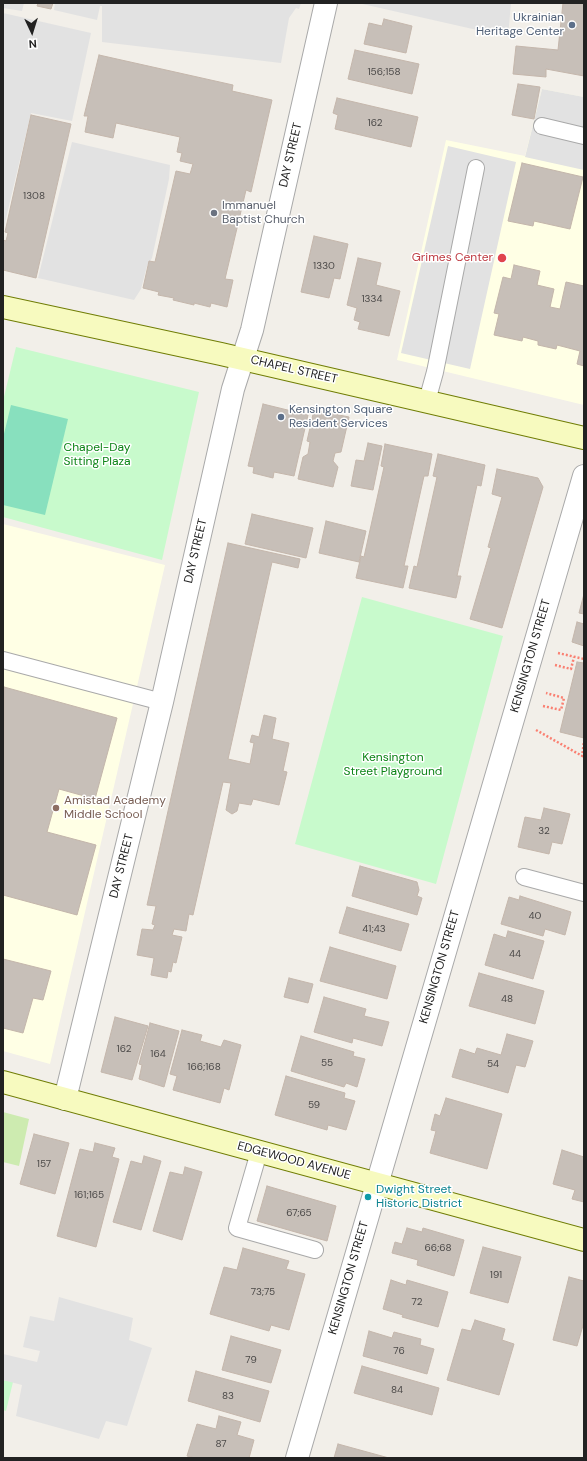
<!DOCTYPE html>
<html>
<head>
<meta charset="utf-8">
<style>
	body { margin:0 }
	#map { position:relative; width:587px; height:1461px; overflow:hidden; background:#f2efe9; font-family:"DM Sans",sans-serif }
	canvas { display:block }
	.frame { position:absolute; inset:0; border:4px solid #222; pointer-events:none }
	.north { position:absolute; left:12px; top:12px; width:40px; height:40px; -webkit-text-stroke:3px #fff; paint-order:stroke; rotate:176deg; font-size:11px; font-weight:700; line-height:16px; text-align:center; color:#222 }
	.north::after { content:''; display:block; margin:auto; width:14px; height:18px; background:#222; clip-path:polygon(50% 0,100% 100%,50% 72%,0 100%) }
</style>
</head>
<body>
<div id="map">
<canvas width="587" height="1461"></canvas>
<div class="frame"></div>
<div class="north">N</div>
</div>
<script>
const ctx = document.querySelector('canvas').getContext('2d');
ctx.lineJoin = 'round';
function paint(path, color) { ctx.fillStyle = color; ctx.fill(path, 'evenodd'); }
const toPath = rows => new Path2D(rows.map(r => 'M' + r).join(''));
function stroke(path, color, width, dash) { ctx.strokeStyle = color; ctx.lineWidth = width; ctx.lineCap = dash ? 'butt' : 'round'; ctx.setLineDash(dash || []); ctx.stroke(path); }
function write(font, color, halo, rows, align = 'center') {
  ctx.font = font + ' "DM Sans",sans-serif'; ctx.lineWidth = 3; ctx.setLineDash([]); ctx.textBaseline = 'middle'; ctx.strokeStyle = halo; ctx.fillStyle = color; for (const [text, x, y, turn = 0] of rows) {
    ctx.save(); ctx.translate(x, y); ctx.rotate((+turn || 0) * Math.PI / 180); ctx.textAlign = isNaN(turn) ? turn : align; if (halo) ctx.strokeText(text, 0, 0); ctx.fillText(text, 0, 0); ctx.restore();
  }
}
paint(toPath([
	[542,89,584,97,584,405,397,360,446,140,525,156],
	[3,524,165,565,50,1064,3,1051]
]), '#ffffe5');
paint(toPath([
	[3,1112,29,1119,19,1166,3,1162]
]), '#cdebb0');
paint(toPath([
	[16,347,199,392,162,560,3,517,3,401],
	[362,597,503,636,436,884,295,844],
	[3,1380,13,1382,6,1411,3,1410]
]), '#c8facc');
paint(toPath([
	[11,405,68,419,45,515,3,505,3,438]
]), '#88e0be');
paint(toPath([
	[3,3,24,3,22,11,3,8],
	[55,3,301,3,299,9,296,8,289,18,281,63,102,42,102,6,100,6,97,20,54,10],
	[358,3,511,3,508,37],
	[3,13,91,33,72,121,31,113,3,231],
	[542,89,584,97,584,170,525,157],
	[72,142,170,165,169,179,152,258,147,266,141,289,134,300,38,278],
	[448,146,516,162,470,369,401,353],
	[59,1297,133,1318,129,1340,152,1348,127,1426,106,1421,99,1439,16,1416,22,1385,3,1380,3,1354,37,1362,40,1351,23,1347,30,1316,54,1321]
]), '#e2e2e2');
const building = toPath([
	[38,3,53,3,51,9,37,6,38,3],
	[563,3,584,3,584,76,546,69,546,77,513,74,516,46,558,50,563,3],
	[384,19,412,26,406,53,364,44,369,23,382,26,384,19],
	[355,50,419,64,412,94,348,79,355,50],
	[99,55,233,85,232,91,272,100,251,192,246,190,225,279,233,280,227,307,211,303,210,307,194,303,194,305,173,300,174,298,158,295,159,292,143,288,149,261,155,262,176,171,190,174,193,164,180,161,182,153,177,152,180,137,116,123,113,138,85,132,88,116,84,116,99,55],
	[518,84,540,87,534,119,512,115,518,84],
	[337,98,418,117,411,147,335,129,338,115,333,113,337,98],
	[31,115,71,124,36,278,3,270,3,240,6,241,8,233,5,232,31,115],
	[522,163,583,177,570,229,534,221,533,226,508,221,522,163],
	[314,236,348,244,340,279,334,278,329,298,301,292,314,236],
	[358,258,381,263,376,285,400,291,389,336,358,329,360,322,354,320,357,308,347,305,358,258],
	[514,265,540,271,537,285,554,289,550,307,560,309,566,282,584,286,584,366,577,364,580,351,557,345,556,349,538,345,538,341,523,337,522,341,494,335,499,314,494,313,503,277,511,279,514,265],
	[263,404,308,415,294,476,274,472,273,478,253,473,254,467,248,466,263,404],
	[314,410,349,417,341,452,335,453,333,461,338,467,333,487,298,479,303,457,308,454,310,442,307,441,314,410],
	[368,443,382,446,373,490,351,486,356,460,364,461,368,443],
	[385,444,432,454,428,476,424,476,404,566,408,566,403,588,356,578,361,556,364,557,384,467,381,466,385,444],
	[438,454,485,465,481,486,477,485,457,576,461,576,456,598,409,588,414,566,417,567,437,477,433,476,438,454],
	[497,469,538,478,543,487,502,628,470,619,491,548,488,547,502,497,492,494,497,469],
	[252,514,313,528,306,558,245,544,252,514],
	[326,521,366,531,359,562,319,553,326,521],
	[228,543,300,559,298,568,272,562,228,759,250,764,254,743,250,742,252,735,259,737,264,715,276,718,272,739,289,743,283,771,287,772,279,805,253,799,251,805,239,803,237,811,232,814,226,810,231,783,223,782,193,915,189,914,186,931,174,929,172,935,182,937,176,963,173,962,171,972,168,971,167,978,151,975,154,958,137,955,142,929,153,930,155,925,152,924,156,906,147,905,228,543],
	[584,594,584,614,579,613,584,594],
	[577,622,584,624,584,646,572,642,577,622],
	[577,662,584,663,584,738,560,732,577,662],
	[4,687,117,718,95,799,59,789,47,832,96,845,77,915,3,895,4,687],
	[544,808,570,814,562,844,552,842,549,854,518,847,525,817,541,820,544,808],
	[360,866,417,882,419,890,417,896,422,898,417,915,352,896,360,866],
	[520,896,571,912,565,935,545,929,543,936,501,924,509,897,519,900,520,896],
	[347,907,409,924,401,951,339,933,347,907],
	[508,931,544,941,533,979,485,965,494,934,506,938,508,931],
	[330,947,396,966,387,999,320,981,330,947],
	[3,959,51,971,43,1000,33,998,23,1033,3,1028,3,959],
	[479,973,544,991,535,1024,469,1006,479,973],
	[289,978,313,984,308,1003,284,997,289,978],
	[324,997,366,1009,364,1016,389,1022,382,1046,353,1038,352,1043,314,1032,324,997],
	[115,1017,148,1026,132,1080,101,1072,115,1017],
	[150,1023,179,1031,164,1087,139,1079,142,1065,139,1064,150,1023],
	[182,1030,202,1035,200,1041,221,1047,224,1040,241,1045,229,1090,224,1088,220,1103,173,1090,177,1076,170,1074,182,1030],
	[507,1034,533,1041,525,1067,516,1065,508,1093,452,1077,460,1049,475,1054,477,1048,501,1055,507,1034],
	[301,1036,354,1052,353,1056,365,1059,357,1087,346,1083,344,1087,291,1071,301,1036],
	[286,1076,345,1093,344,1098,355,1101,346,1130,328,1125,327,1130,275,1115,286,1076],
	[446,1098,502,1114,487,1169,430,1153,436,1131,431,1130,435,1114,440,1116,446,1098],
	[34,1134,69,1143,55,1194,20,1184,34,1134],
	[95,1143,115,1148,112,1157,119,1159,96,1247,57,1236,80,1149,93,1152,95,1143],
	[562,1150,584,1157,584,1202,572,1199,575,1190,553,1184,562,1150],
	[144,1156,161,1161,141,1230,113,1222,131,1161,142,1164,144,1156],
	[185,1167,202,1172,182,1240,153,1231,170,1172,183,1175,185,1167],
	[267,1186,336,1206,327,1241,257,1221,267,1186],
	[407,1228,422,1232,423,1228,464,1240,454,1276,417,1265,418,1260,392,1253,395,1242,402,1244,407,1228],
	[483,1247,521,1257,508,1303,470,1293,483,1247],
	[243,1248,289,1261,286,1269,305,1274,289,1330,271,1325,269,1331,210,1314,224,1267,237,1270,243,1248],
	[569,1277,584,1281,584,1322,577,1346,553,1340,569,1277],
	[391,1280,406,1285,407,1280,448,1292,438,1327,402,1317,403,1315,383,1309,391,1280],
	[475,1320,505,1329,502,1340,514,1344,499,1395,447,1380,462,1329,471,1331,475,1320],
	[369,1331,392,1338,394,1332,421,1339,420,1345,434,1349,427,1374,363,1356,369,1331],
	[231,1336,281,1350,271,1383,222,1370,231,1336],
	[362,1366,439,1388,432,1415,354,1393,362,1366],
	[196,1371,269,1391,260,1422,188,1401,196,1371],
	[219,1416,241,1422,237,1435,254,1440,249,1458,195,1458,187,1456,197,1424,216,1429,219,1416],
	[338,1444,389,1458,334,1458,338,1444]
]);
paint(building, '#c7bfb8');
stroke(building, '#c4b6ab', 1);
const lane = toPath([
	[542,126,584,136],
	[427,401,435,372,476,168],
	[3,660,162,702],
	[524,877,584,893],
	[259,1152,237,1228,315,1250]
]);
const street = toPath([
	[65,1099,162,702,233,389,252,330,326,3],
	[297,1458,584,476]
]);
const secondary = toPath([
	[3,307,221,354,584,438],
	[3,1082,584,1240]
]);
stroke(lane, '#a9a9a9', 18);
stroke(street, '#a9a9a9', 24);
stroke(secondary, '#707d05', 24);
stroke(toPath([
	[558,653,584,659],
	[555,665,571,669,574,657],
	[543,706,561,710,564,698,546,693],
	[536,730,584,757],
	[582,757,584,741]
]), '#fa8072', 2.5, [2, 2]);
stroke(lane, '#fff', 16);
stroke(street, '#fff', 22);
stroke(secondary, '#f7fabf', 22);
for (const [x, y, r, color] of [
	[572,25,4,"#5c6f8a"],
	[214,213,4,"#6b7280"],
	[502,258,5,"#e0444e"],
	[281,417,4,"#5c6f8a"],
	[56,808,4,"#8d6e63"],
	[368,1197,4,"#0f9aa8"]
]) { const dot = new Path2D(); dot.arc(x, y, r, 0, 2 * Math.PI); ctx.fillStyle = color; ctx.fill(dot); stroke(dot, '#fff', 1.5); }
write('10px', '#4b4948', null, [
	["156;158",384,72],
	["162",375,123],
	["1308",34,196],
	["1330",324,266],
	["1334",372,299],
	["32",544,831],
	["40",535,916],
	["41;43",374,929],
	["44",515,954],
	["48",507,999],
	["162",124,1049],
	["164",158,1054],
	["55",327,1063],
	["54",493,1064],
	["166;168",204,1067],
	["59",314,1105],
	["157",44,1164],
	["161;165",89,1195],
	["67;65",299,1213],
	["66;68",438,1248],
	["191",496,1275],
	["73;75",263,1292],
	["72",417,1302],
	["76",399,1351],
	["79",251,1360],
	["84",397,1390],
	["83",228,1396],
	["87",221,1444]
]);
write('12px', '#4e5e75', '#fff', [
	["Ukrainian",564,18],
	["Heritage Center",564,32],
	["Kensington Square",289,410,"left"],
	["Resident Services",289,424,"left"]
], 'right');
write('12px', '#222', '#fff', [
	["DAY STREET",291,155,-77],
	["CHAPEL STREET",294,370,13],
	["DAY STREET",196,551,-77],
	["KENSINGTON STREET",531,656,-74],
	["DAY STREET",122,866,-76],
	["KENSINGTON STREET",440,967,-74],
	["EDGEWOOD AVENUE",294,1161,15],
	["KENSINGTON STREET",349,1278,-74]
]);
write('12px', '#5b616d', '#fff', [
	["Immanuel",222,206],
	["Baptist Church",222,220]
], 'left');
write('12px', '#be3a42', '#fff', [
	["Grimes Center",493,258]
], 'right');
write('12px', '#0c8416', '#fff', [
	["Chapel-Day",97,448],
	["Sitting Plaza",97,462],
	["Kensington",393,758],
	["Street Playground",393,772]
]);
write('12px', '#785e54', '#fff', [
	["Amistad Academy",64,801],
	["Middle School",64,815]
], 'left');
write('12px', '#0d838f', '#fff', [
	["Dwight Street",376,1190],
	["Historic District",376,1204]
], 'left');
</script>
</body>
</html>
